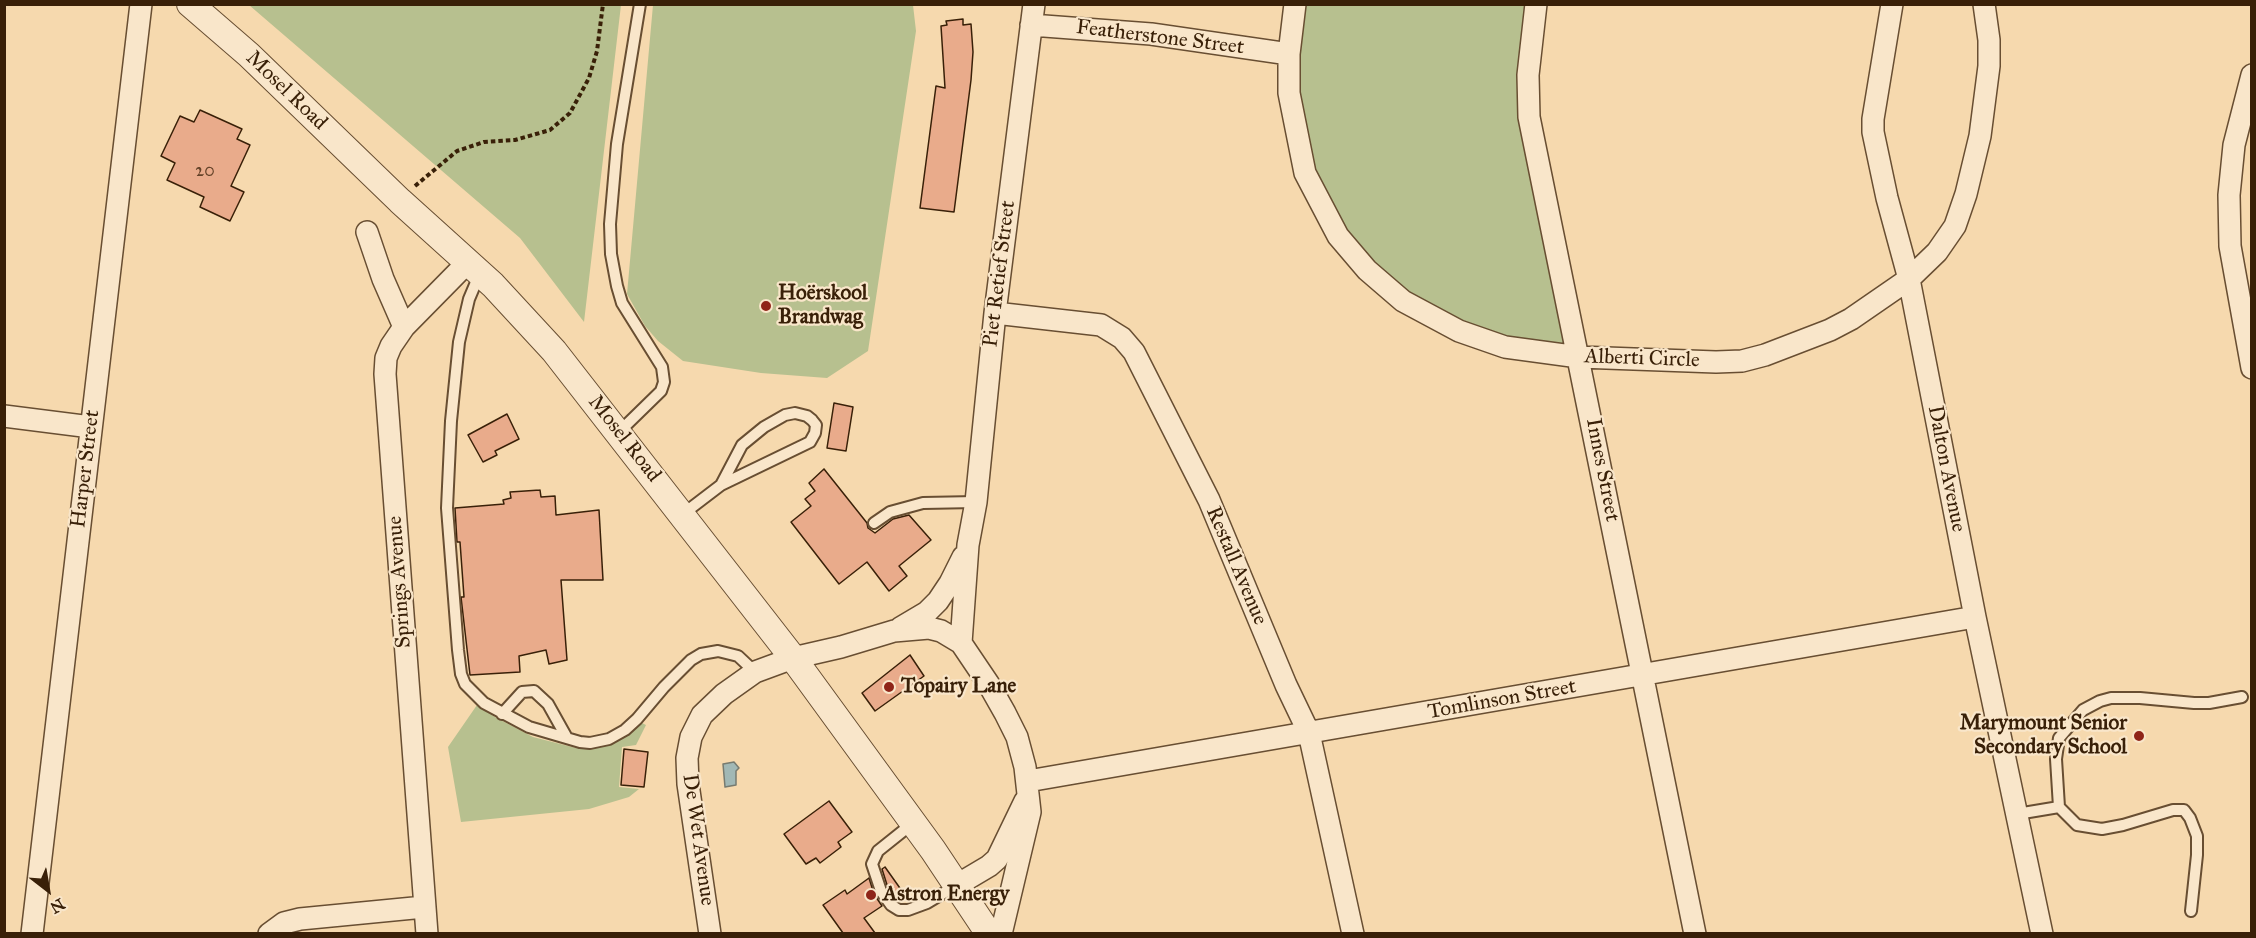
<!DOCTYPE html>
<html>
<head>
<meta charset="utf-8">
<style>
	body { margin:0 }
	#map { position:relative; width:2256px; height:938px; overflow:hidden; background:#f6d9ae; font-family:"IM FELL Great Primer",serif }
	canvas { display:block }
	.frame { position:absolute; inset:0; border:6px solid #392008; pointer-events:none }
	.north { position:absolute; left:18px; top:860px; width:60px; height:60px; -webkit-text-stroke:4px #f9e6ca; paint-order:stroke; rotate:149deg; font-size:16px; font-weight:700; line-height:24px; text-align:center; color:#392008 }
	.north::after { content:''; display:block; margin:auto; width:21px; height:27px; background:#392008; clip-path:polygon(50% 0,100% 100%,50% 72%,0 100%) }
</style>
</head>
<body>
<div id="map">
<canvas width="2256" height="938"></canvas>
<div class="frame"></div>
<div class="north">N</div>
</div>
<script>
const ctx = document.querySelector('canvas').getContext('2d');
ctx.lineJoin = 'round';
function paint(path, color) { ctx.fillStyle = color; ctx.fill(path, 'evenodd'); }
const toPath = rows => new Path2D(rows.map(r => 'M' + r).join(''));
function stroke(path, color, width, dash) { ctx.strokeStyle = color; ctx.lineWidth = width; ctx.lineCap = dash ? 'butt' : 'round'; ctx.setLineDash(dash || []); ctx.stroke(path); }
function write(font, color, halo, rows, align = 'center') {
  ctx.font = font + ' "IM FELL Great Primer",serif'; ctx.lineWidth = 4.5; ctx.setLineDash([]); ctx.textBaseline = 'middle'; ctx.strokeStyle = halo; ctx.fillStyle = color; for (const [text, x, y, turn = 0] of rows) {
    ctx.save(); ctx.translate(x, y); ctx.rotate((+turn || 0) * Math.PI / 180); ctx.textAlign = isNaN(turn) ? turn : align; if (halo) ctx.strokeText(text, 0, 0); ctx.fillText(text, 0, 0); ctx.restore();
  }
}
paint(toPath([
	[249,5,621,5,584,322,520,238],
	[653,5,913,5,916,31,868,351,827,378,761,373,683,361,658,341,645,326,627,294],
	[1291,5,1533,5,1522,87,1574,355,1491,337,1403,299,1334,243,1305,173],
	[477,705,495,717,533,737,576,748,608,744,640,722,646,725,636,745,622,747,619,787,639,789,629,797,589,809,461,822,448,747]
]), '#b7c08f');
const water = toPath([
	[734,762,739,768,736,771,736,785,725,787,723,764,734,762]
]);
paint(water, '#a1b8b5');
stroke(water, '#777b70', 1.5);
const building = toPath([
	[963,19,963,25,971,24,973,52,971,80,954,212,920,208,936,86,945,88,941,26,947,25,946,21,963,19],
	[200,110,242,129,237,139,250,145,231,186,244,192,230,221,200,207,204,197,167,180,175,163,161,156,180,116,194,122,200,110],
	[834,403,853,407,846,451,827,448,834,403],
	[507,414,519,439,495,451,497,455,483,462,468,435,507,414],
	[824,469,867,523,868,528,875,533,893,519,909,515,931,540,899,566,907,576,889,591,867,562,839,584,791,522,811,506,805,499,815,491,809,483,824,469],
	[540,490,541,497,555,496,556,515,599,510,603,580,561,580,567,660,549,664,546,650,519,656,520,672,470,675,461,597,464,597,460,542,457,542,455,508,504,504,503,500,511,498,510,492,540,490],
	[910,655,924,676,875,711,862,693,910,655],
	[624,749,648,752,644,787,621,785,624,749],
	[829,801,852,832,838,842,841,847,820,863,816,858,806,864,784,834,829,801],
	[885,867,902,891,894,897,888,888,882,869,885,867],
	[869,878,874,894,882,906,864,918,875,933,843,933,823,905,845,890,847,894,869,878]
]);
paint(building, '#e9ab8b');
stroke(building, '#392008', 1.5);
const service = toPath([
	[480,273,469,299,459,342,451,421,447,508,458,650,461,674,465,684,484,703,529,727,580,742,590,743,609,739,625,730,637,719,664,687,691,660,701,654,718,651,738,656,755,672],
	[619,432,661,391,664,382,662,367,622,303,617,286,611,254,610,224,617,144,640,4],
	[683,514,721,485,810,442,815,433,816,425,812,420,807,416,795,413,785,415,764,427,742,445,721,485],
	[874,523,890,512,923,503,976,502],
	[502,714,522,692,534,691,548,704,567,738],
	[2059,807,2056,759,2059,738,2083,710,2100,701,2111,698,2140,698,2194,703,2209,703,2242,697],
	[2017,814,2059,807,2077,825,2102,829,2123,825,2173,810,2184,810,2190,818,2197,836,2197,855,2191,911],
	[913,823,878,851,872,864,881,891,891,905,899,910,908,910,927,903,957,885]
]);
const minor = toPath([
	[1295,4,1289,54,1289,93,1305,173,1338,236,1367,270,1403,301,1459,331,1505,347,1579,357,1716,362,1742,361,1765,355,1830,330,1851,319,1909,279,1937,252,1955,226,1966,194,1980,136,1989,66,1989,40,1984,4],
	[1536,4,1528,75,1529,117,1695,934],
	[1892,4,1873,119,1873,132,1887,198,1909,279,1975,617,2042,934],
	[1031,25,1151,34,1289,54],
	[2252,75,2234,145,2229,195,2230,246,2252,368],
	[367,232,383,279,404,327],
	[995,313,1101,325,1122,338,1134,352,1209,500,1286,685,1309,733,1353,934],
	[4,416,91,427],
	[900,628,927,612,938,601,950,583,963,557],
	[961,643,968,545,976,502,995,313,1034,4],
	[1028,781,1975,617],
	[957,885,989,866,997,859,1025,801],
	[32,934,141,4],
	[269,934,284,923,300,919,424,907],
	[427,934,385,374,386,358,391,346,404,327,468,262],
	[710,934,688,784,687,758,691,737,702,715,724,694,755,672,793,658,841,647,894,631,929,628,941,631,961,643,988,683,1005,713,1017,737,1025,767,1030,812,1001,934]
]);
const tertiary = toPath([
	[190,4,249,55,400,201,493,285,554,351,793,658,933,850,989,934]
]);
stroke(service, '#684e32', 14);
stroke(minor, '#684e32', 24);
stroke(tertiary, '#684e32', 28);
stroke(toPath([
	[415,186,457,151,484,142,515,140,550,130,570,113,589,78,597,51,603,4]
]), '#392008', 4, [4.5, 3]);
stroke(service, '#f9e6ca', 10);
stroke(minor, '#f9e6ca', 21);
stroke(tertiary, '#f9e6ca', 26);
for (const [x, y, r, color] of [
	[766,306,6,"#8f2418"],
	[889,687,6,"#8f2418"],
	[2139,736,6,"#8f2418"],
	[871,895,6,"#8f2418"]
]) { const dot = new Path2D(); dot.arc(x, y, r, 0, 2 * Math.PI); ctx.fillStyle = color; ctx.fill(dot); stroke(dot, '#f9e6ca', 2); }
write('18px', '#654329', null, [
	["20",205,172]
]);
write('21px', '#392008', '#f9e6ca', [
	["Featherstone Street",1160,38,7],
	["Mosel Road",286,91,44],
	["Piet Retief Street",1000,274,-83],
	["Alberti Circle",1642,359,2],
	["Mosel Road",624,439,52],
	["Harper Street",86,469,-83],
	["Dalton Avenue",1946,469,79],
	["Innes Street",1602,470,79],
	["Restall Avenue",1236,566,67],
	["Springs Avenue",400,582,-94],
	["Tomlinson Street",1502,700,-10],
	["De Wet Avenue",698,840,82]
]);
write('bold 21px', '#392008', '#f9e6ca', [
	["Hoërskool",778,294],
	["Brandwag",778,318],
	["Topairy Lane",901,687],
	["Marymount Senior",2127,724,"right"],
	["Secondary School",2127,748,"right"],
	["Astron Energy",883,895]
], 'left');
</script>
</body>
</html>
